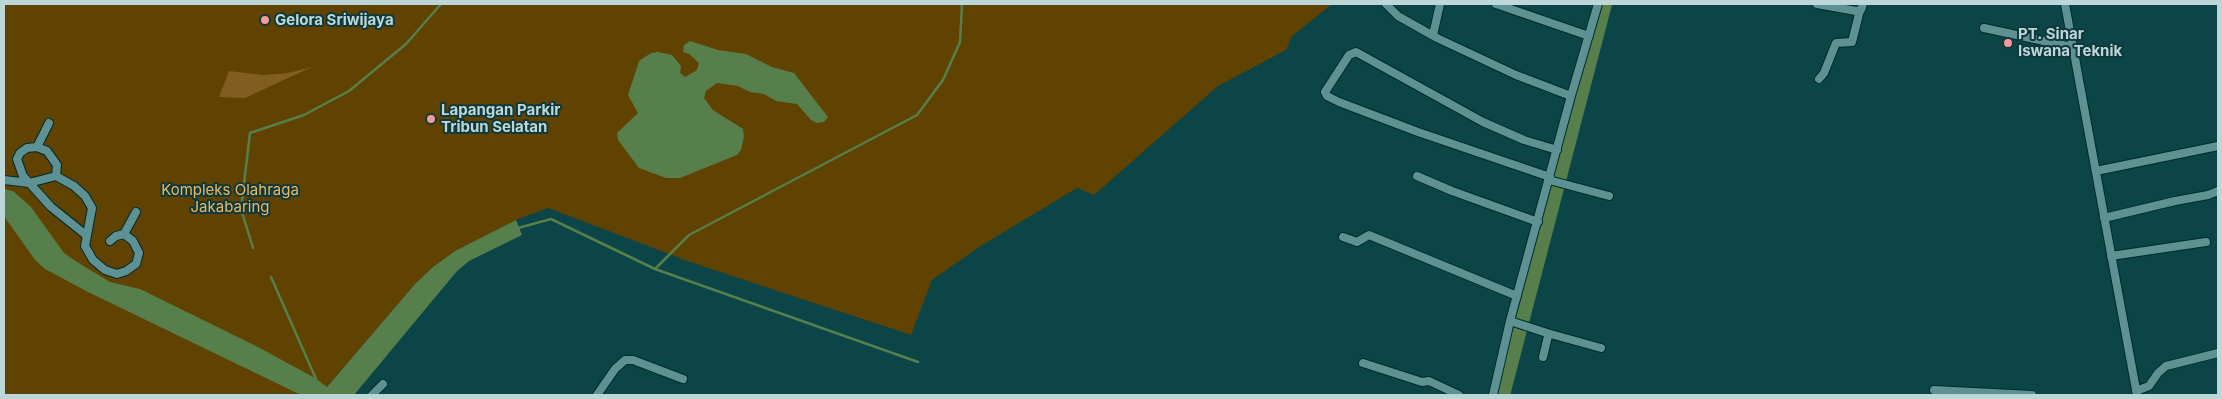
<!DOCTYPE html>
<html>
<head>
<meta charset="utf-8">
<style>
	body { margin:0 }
	#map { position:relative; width:2222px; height:399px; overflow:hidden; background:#0b4547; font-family:Inter,sans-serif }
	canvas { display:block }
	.frame { position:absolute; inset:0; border:5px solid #bdd7d8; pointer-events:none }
</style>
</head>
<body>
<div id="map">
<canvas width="2222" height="399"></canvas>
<div class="frame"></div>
</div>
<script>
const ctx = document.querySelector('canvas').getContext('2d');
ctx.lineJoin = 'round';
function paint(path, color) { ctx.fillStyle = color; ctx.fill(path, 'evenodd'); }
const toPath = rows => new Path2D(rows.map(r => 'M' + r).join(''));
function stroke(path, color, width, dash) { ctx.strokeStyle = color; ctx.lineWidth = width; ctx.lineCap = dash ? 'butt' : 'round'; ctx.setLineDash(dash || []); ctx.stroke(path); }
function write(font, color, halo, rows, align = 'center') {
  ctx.font = font + ' Inter,sans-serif'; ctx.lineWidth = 4; ctx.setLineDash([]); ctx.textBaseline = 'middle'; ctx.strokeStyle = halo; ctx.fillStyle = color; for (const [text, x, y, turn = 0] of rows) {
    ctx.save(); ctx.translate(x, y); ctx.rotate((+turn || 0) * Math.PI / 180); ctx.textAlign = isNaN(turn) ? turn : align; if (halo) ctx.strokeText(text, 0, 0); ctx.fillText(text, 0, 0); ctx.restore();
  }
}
paint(toPath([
	[4,4,1332,4,1292,36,1286,50,1218,86,1094,195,1077,188,979,247,932,280,911,335,690,262,548,208,516,220,455,251,433,267,415,284,320,395,4,395]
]), '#604201');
paint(toPath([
	[312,67,245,98,219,97,229,71,263,75,288,73]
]), '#805e21');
paint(toPath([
	[690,41,718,50,746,54,772,67,794,73,828,117,824,122,817,123,811,120,797,104,776,101,764,94,750,92,738,86,717,83,706,91,704,98,713,110,743,129,744,136,741,150,737,155,680,178,666,178,639,168,618,140,617,133,638,113,628,95,639,61,651,53,658,52,672,55,681,66,680,73,685,77,697,70,699,63,689,54,683,52,684,45],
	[4,189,13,191,31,207,64,253,77,262,110,282,140,289,256,346,315,378,327,387,415,284,433,267,455,251,516,220,522,235,469,261,457,271,354,395,301,395,88,292,45,269,35,260,4,216]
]), '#577f4c');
stroke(toPath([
	[518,228,551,219,655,269,918,362],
	[253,248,241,209,250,133,304,115,349,91,406,44,441,4],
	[655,269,689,235,917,115,943,80,960,42,962,4],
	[271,277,316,379]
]), '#577f4c', 2.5);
stroke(toPath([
	[1503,395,1605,4]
]), '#577f4c', 14);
const minor = toPath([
	[1386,4,1398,16,1437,38,1516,75,1571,96],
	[1496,4,1589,36],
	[1817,4,1856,11,1861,10,1863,4],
	[2065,4,2137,395],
	[1984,28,2072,47],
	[1433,35,1440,4],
	[1819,79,1824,73,1836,43,1852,42,1860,10],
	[37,147,49,123],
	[2096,171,2218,146],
	[56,176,57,165,47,151,37,147,27,148,20,153,17,159,23,176,51,207,86,235],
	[1417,176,1452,191,1538,222],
	[1550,177,1418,132,1339,102,1327,96,1325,92,1349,55,1356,52,1483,122,1524,140,1557,150],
	[4,180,29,183,56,176,74,186,85,196,92,208,85,246,93,260,105,270,117,274,126,271,136,264,139,253,133,241,124,234,116,236,110,241],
	[1549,180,1609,196],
	[2104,218,2175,201,2208,195,2218,191],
	[124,234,136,212],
	[1343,237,1357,242,1369,235,1517,296],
	[2111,256,2206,242],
	[1510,321,1547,333,1548,336,1543,357],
	[1547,333,1601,348],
	[1363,363,1422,382,1429,381,1459,395],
	[1934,390,2032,395],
	[2136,391,2149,386,2158,373,2166,366,2218,353],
	[372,395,383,384],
	[597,395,615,369,625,360,633,360,683,379],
	[1493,395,1510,321,1571,96,1598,4]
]);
stroke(minor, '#002a2b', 10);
stroke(minor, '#5d9193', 8);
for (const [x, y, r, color] of [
	[265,20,5,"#f59b9c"],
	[2008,43,5,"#f59b9c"],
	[431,119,5,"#f59b9c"]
]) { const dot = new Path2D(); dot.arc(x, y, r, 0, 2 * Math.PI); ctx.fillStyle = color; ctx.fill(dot); stroke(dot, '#10393b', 2); }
write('bold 15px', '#bdd7d8', '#10393b', [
	["Gelora Sriwijaya",275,20],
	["PT. Sinar",2018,34],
	["Iswana Teknik",2018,51],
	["Lapangan Parkir",441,110],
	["Tribun Selatan",441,127]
], 'left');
write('15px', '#ebb863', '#10393b', [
	["Kompleks Olahraga",230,190],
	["Jakabaring",230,207]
]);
</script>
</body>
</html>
